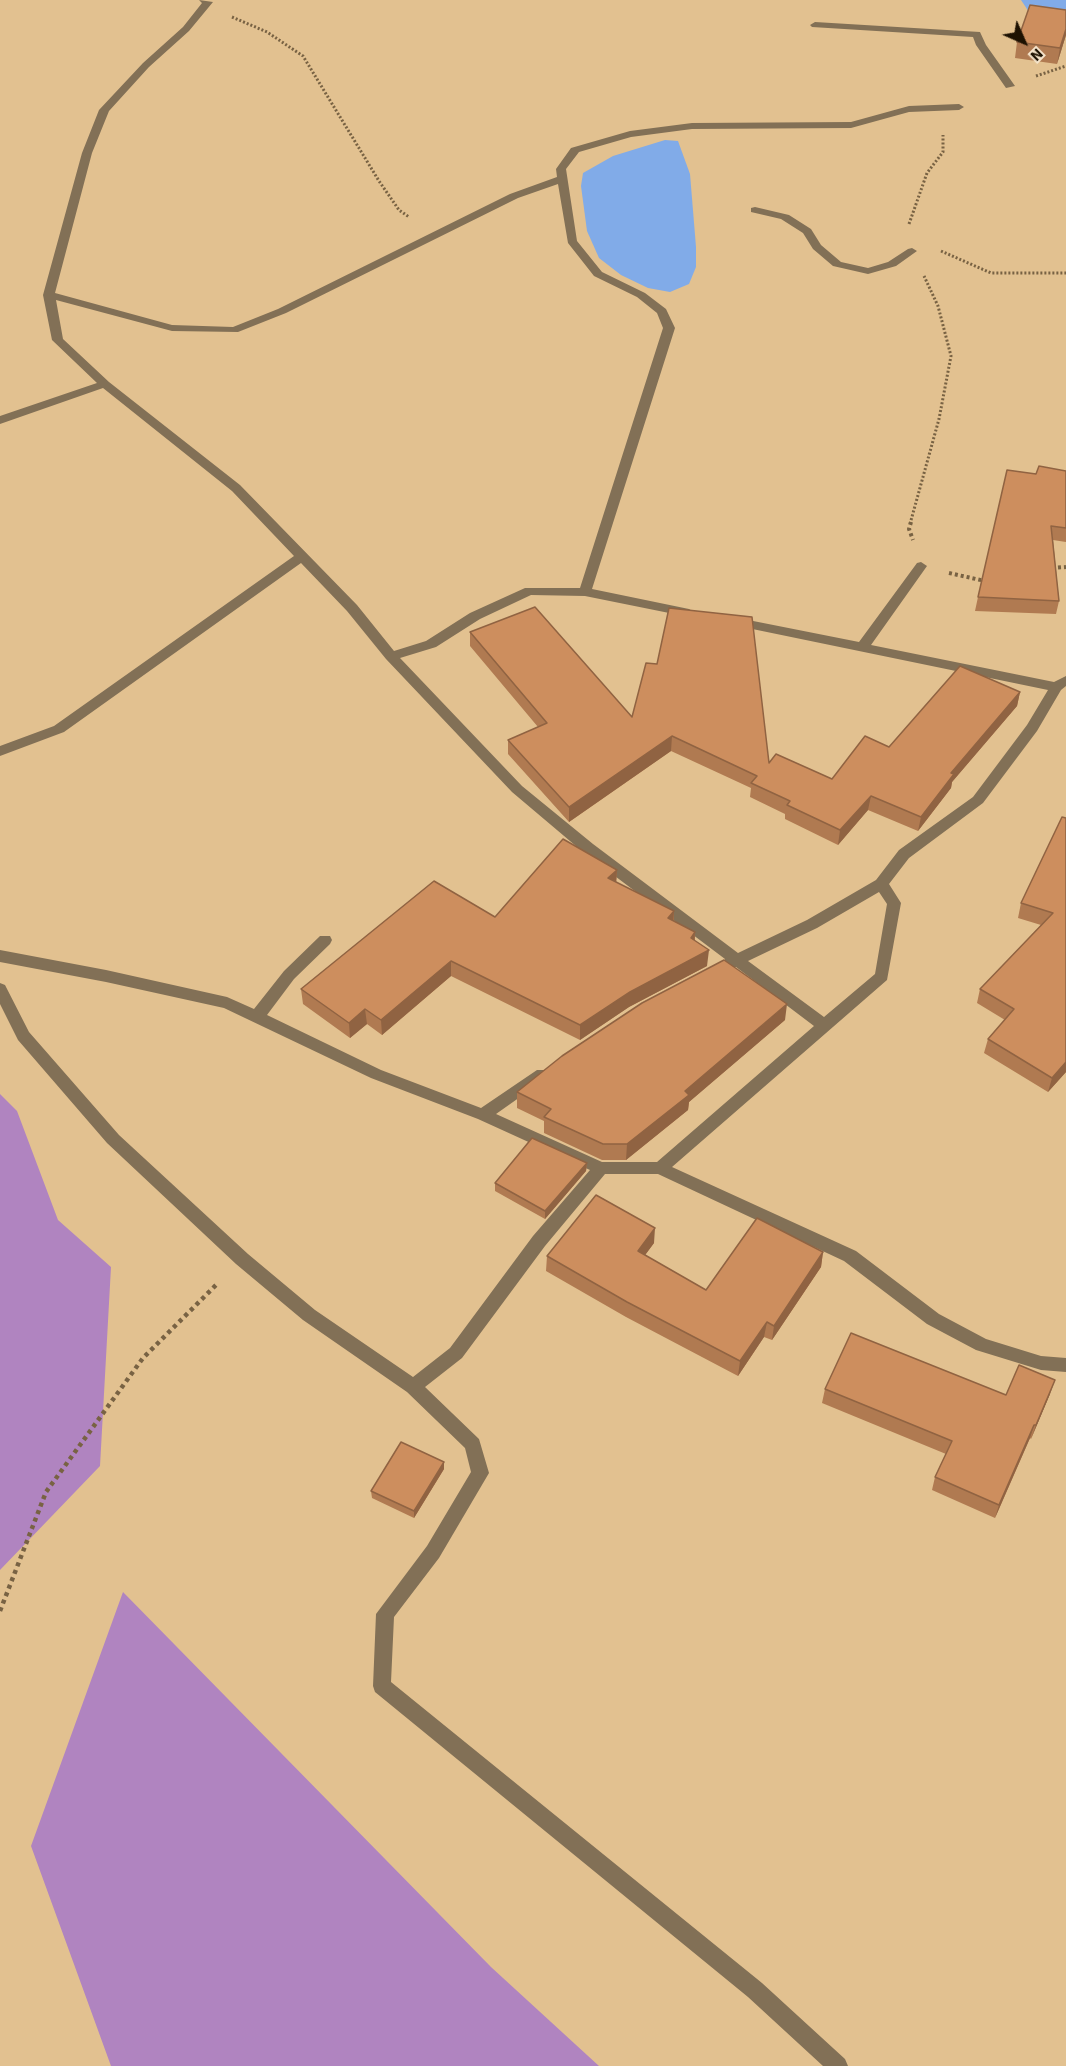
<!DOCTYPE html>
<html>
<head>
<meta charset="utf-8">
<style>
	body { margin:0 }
	#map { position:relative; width:1066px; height:2066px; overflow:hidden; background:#e2c190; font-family:"Source Sans 3",sans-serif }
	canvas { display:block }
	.north { position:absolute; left:994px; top:12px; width:60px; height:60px; -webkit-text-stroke:4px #f6e5cc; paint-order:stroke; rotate:135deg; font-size:16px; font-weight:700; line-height:24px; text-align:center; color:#1d1101 }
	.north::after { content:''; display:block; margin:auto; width:21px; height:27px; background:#1d1101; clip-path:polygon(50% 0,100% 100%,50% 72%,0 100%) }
</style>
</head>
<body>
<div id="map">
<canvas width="1066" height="2066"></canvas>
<div class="north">N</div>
</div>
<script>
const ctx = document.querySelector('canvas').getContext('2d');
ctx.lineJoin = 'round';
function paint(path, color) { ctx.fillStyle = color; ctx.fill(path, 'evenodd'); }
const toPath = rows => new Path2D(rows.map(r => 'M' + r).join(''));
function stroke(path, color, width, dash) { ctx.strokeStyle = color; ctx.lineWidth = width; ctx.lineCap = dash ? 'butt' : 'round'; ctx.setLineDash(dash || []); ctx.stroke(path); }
paint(toPath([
	[0,1094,17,1111,58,1220,111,1267,100,1466,0,1570],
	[123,1592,491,1967,599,2066,111,2066,31,1846]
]), '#b084c0');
paint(toPath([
	[665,140,678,141,690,174,696,247,696,267,689,284,670,292,648,288,621,275,599,258,587,231,581,186,583,173,613,156]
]), '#81abe8');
paint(toPath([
	[1021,0,1066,0,1066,22,1029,12,1021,0]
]), '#81abe8');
stroke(toPath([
	[232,17,267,32,303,56,379,181,399,210,409,217],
	[1036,76,1066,66],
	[909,224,927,173,943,152,943,135],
	[941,251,991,273,1066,273],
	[910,524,939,419,951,356,938,306,924,276]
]), '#786243', 3, [2, 2]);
stroke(toPath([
	[911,522,909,529,913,540],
	[1052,568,1066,567],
	[949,573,985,581]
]), '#786243', 4, [3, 3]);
stroke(toPath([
	[0,1611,46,1492,143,1358,218,1283]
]), '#786243', 4.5, [4, 4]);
paint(toPath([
	[199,0,213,2,189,31,149,67,109,111,92,153,55,293,172,325,233,327,278,309,510,194,557,177,556,169,571,148,630,131,692,123,851,122,909,106,959,104,964,107,959,110,909,112,851,128,692,129,631,137,579,152,566,169,577,241,602,272,645,293,666,309,675,328,592,589,689,609,695,613,689,617,585,596,531,595,480,619,436,647,400,658,522,786,593,844,738,953,807,920,876,880,899,850,973,797,1027,725,1048,690,733,625,727,621,728,618,733,617,859,642,917,563,921,562,927,566,871,645,1054,682,1066,676,1066,686,1061,690,1037,731,983,803,909,858,889,884,901,903,887,980,672,1167,856,1251,939,1314,986,1339,1041,1356,1066,1358,1066,1372,1041,1370,976,1350,927,1324,844,1261,658,1174,605,1174,545,1246,462,1358,425,1387,479,1439,489,1473,439,1558,394,1617,391,1682,762,1983,845,2059,848,2066,823,2066,748,1997,375,1692,373,1686,376,1614,427,1546,471,1472,465,1448,407,1392,303,1320,236,1264,107,1143,18,1040,0,1004,0,983,5,985,29,1032,119,1135,248,1254,315,1310,413,1377,450,1348,533,1236,590,1170,478,1119,371,1078,224,1008,106,982,0,962,0,950,106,970,227,997,254,1009,284,971,320,936,330,936,332,940,330,944,294,979,267,1015,381,1070,481,1108,537,1070,547,1070,550,1074,547,1078,496,1114,602,1162,657,1162,814,1026,736,967,725,967,723,963,725,959,583,852,512,792,386,659,347,611,301,563,64,732,0,756,0,746,54,726,294,556,232,491,103,388,0,424,0,416,97,383,52,340,43,295,82,153,99,110,143,63,183,27,202,3,199,0],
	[558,184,568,243,594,276,637,297,657,313,663,328,580,588,525,588,470,613,426,641,394,651,357,605,240,485,109,382,63,339,56,300,172,331,238,332,286,313,518,198,558,184],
	[879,892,887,904,875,974,824,1017,748,961,817,928,879,892],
	[815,22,980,32,986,45,1015,86,1006,88,976,45,973,37,812,27,810,25,815,22],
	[755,207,789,215,811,229,821,245,841,262,868,268,888,262,908,249,912,248,917,251,896,266,868,274,833,266,813,249,803,233,781,219,751,212,751,208,755,207]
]), '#827056');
paint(toPath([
	[1066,10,1066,35,1057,64,1015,58,1017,42],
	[1066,471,1066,542,1053,540,1059,601,1056,614,975,611,978,597,1036,474],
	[470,632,632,717,769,763,832,779,889,747,1020,692,1017,706,952,782,951,788,918,831,868,810,838,845,785,819,785,814,750,797,751,788,671,751,569,822,508,754,508,740,538,727,470,646],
	[1066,818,1066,1072,1048,1092,984,1053,988,1039,1005,1020,977,1003,980,989,1041,925,1018,918,1021,903],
	[617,870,616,882,674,911,674,921,695,932,695,941,707,966,629,1007,580,1040,451,976,382,1035,367,1024,350,1038,303,1004,301,989,495,917],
	[785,1020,689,1102,688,1110,626,1160,602,1160,544,1133,544,1121,517,1108,517,1092],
	[587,1163,586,1171,545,1219,495,1191,495,1183],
	[654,1243,645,1255,706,1290,823,1252,821,1267,772,1340,764,1337,738,1376,626,1317,546,1271,547,1256],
	[825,1389,1006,1395,1050,1394,1031,1439,1030,1438,995,1518,932,1490,935,1477,946,1454,822,1403],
	[444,1462,444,1469,414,1518,372,1498,371,1491]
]), '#b07a51');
paint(toPath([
	[1066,29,1066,35,1057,64,1060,48],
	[1020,692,1017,706,952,782,951,788,918,831,921,817,951,773],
	[672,736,671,751,569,822,569,807],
	[871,796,868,810,838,845,840,830],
	[617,870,616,886,608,878],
	[674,911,673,927,668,918],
	[695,932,694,948,691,938],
	[709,950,707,966,629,1007,580,1040,580,1025,630,992],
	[451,961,451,976,382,1035,381,1020],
	[787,1004,785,1020,689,1102,688,1110,626,1160,627,1144,685,1091],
	[365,1009,367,1024,350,1038,349,1023],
	[1066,1062,1066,1072,1048,1092,1052,1078],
	[587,1163,586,1171,545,1219,545,1211],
	[655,1228,654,1243,637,1266,638,1251],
	[823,1252,821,1267,772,1340,774,1326],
	[767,1322,764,1337,738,1376,740,1361],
	[1055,1380,1050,1394,1031,1439,1036,1425],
	[1034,1425,1030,1438,995,1518,999,1505],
	[444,1462,444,1469,414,1518,414,1511]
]), '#906342');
const building = toPath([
	[1030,5,1066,10,1066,29,1060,48,1017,42,1030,5],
	[1039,466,1066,471,1066,528,1051,526,1059,601,978,597,1007,470,1036,474,1039,466],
	[535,607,632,717,646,663,657,664,669,608,752,617,769,763,776,754,832,779,865,736,889,747,960,666,1020,692,951,773,954,774,921,817,871,796,840,830,787,805,790,801,751,783,757,776,672,736,569,807,508,740,547,723,470,632,535,607],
	[1062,817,1066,818,1066,1062,1052,1078,988,1039,1014,1009,980,989,1053,913,1021,903,1062,817],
	[563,839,617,870,608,878,674,911,668,918,695,932,691,938,709,950,630,992,580,1025,451,961,381,1020,365,1009,349,1023,301,989,434,881,495,917,563,839],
	[724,960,787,1004,685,1091,689,1095,627,1144,603,1144,544,1117,551,1109,517,1092,562,1056,642,1003,724,960],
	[532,1138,587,1163,545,1211,495,1183,532,1138],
	[596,1195,655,1228,638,1251,706,1290,757,1218,823,1252,774,1326,767,1322,740,1361,627,1302,547,1256,596,1195],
	[851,1333,1006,1395,1019,1365,1055,1380,1036,1425,1034,1425,999,1505,935,1477,952,1441,825,1389,851,1333],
	[401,1442,444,1462,414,1511,371,1491,401,1442]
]);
paint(building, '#cd8e5e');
stroke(building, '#906342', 1.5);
</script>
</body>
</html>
